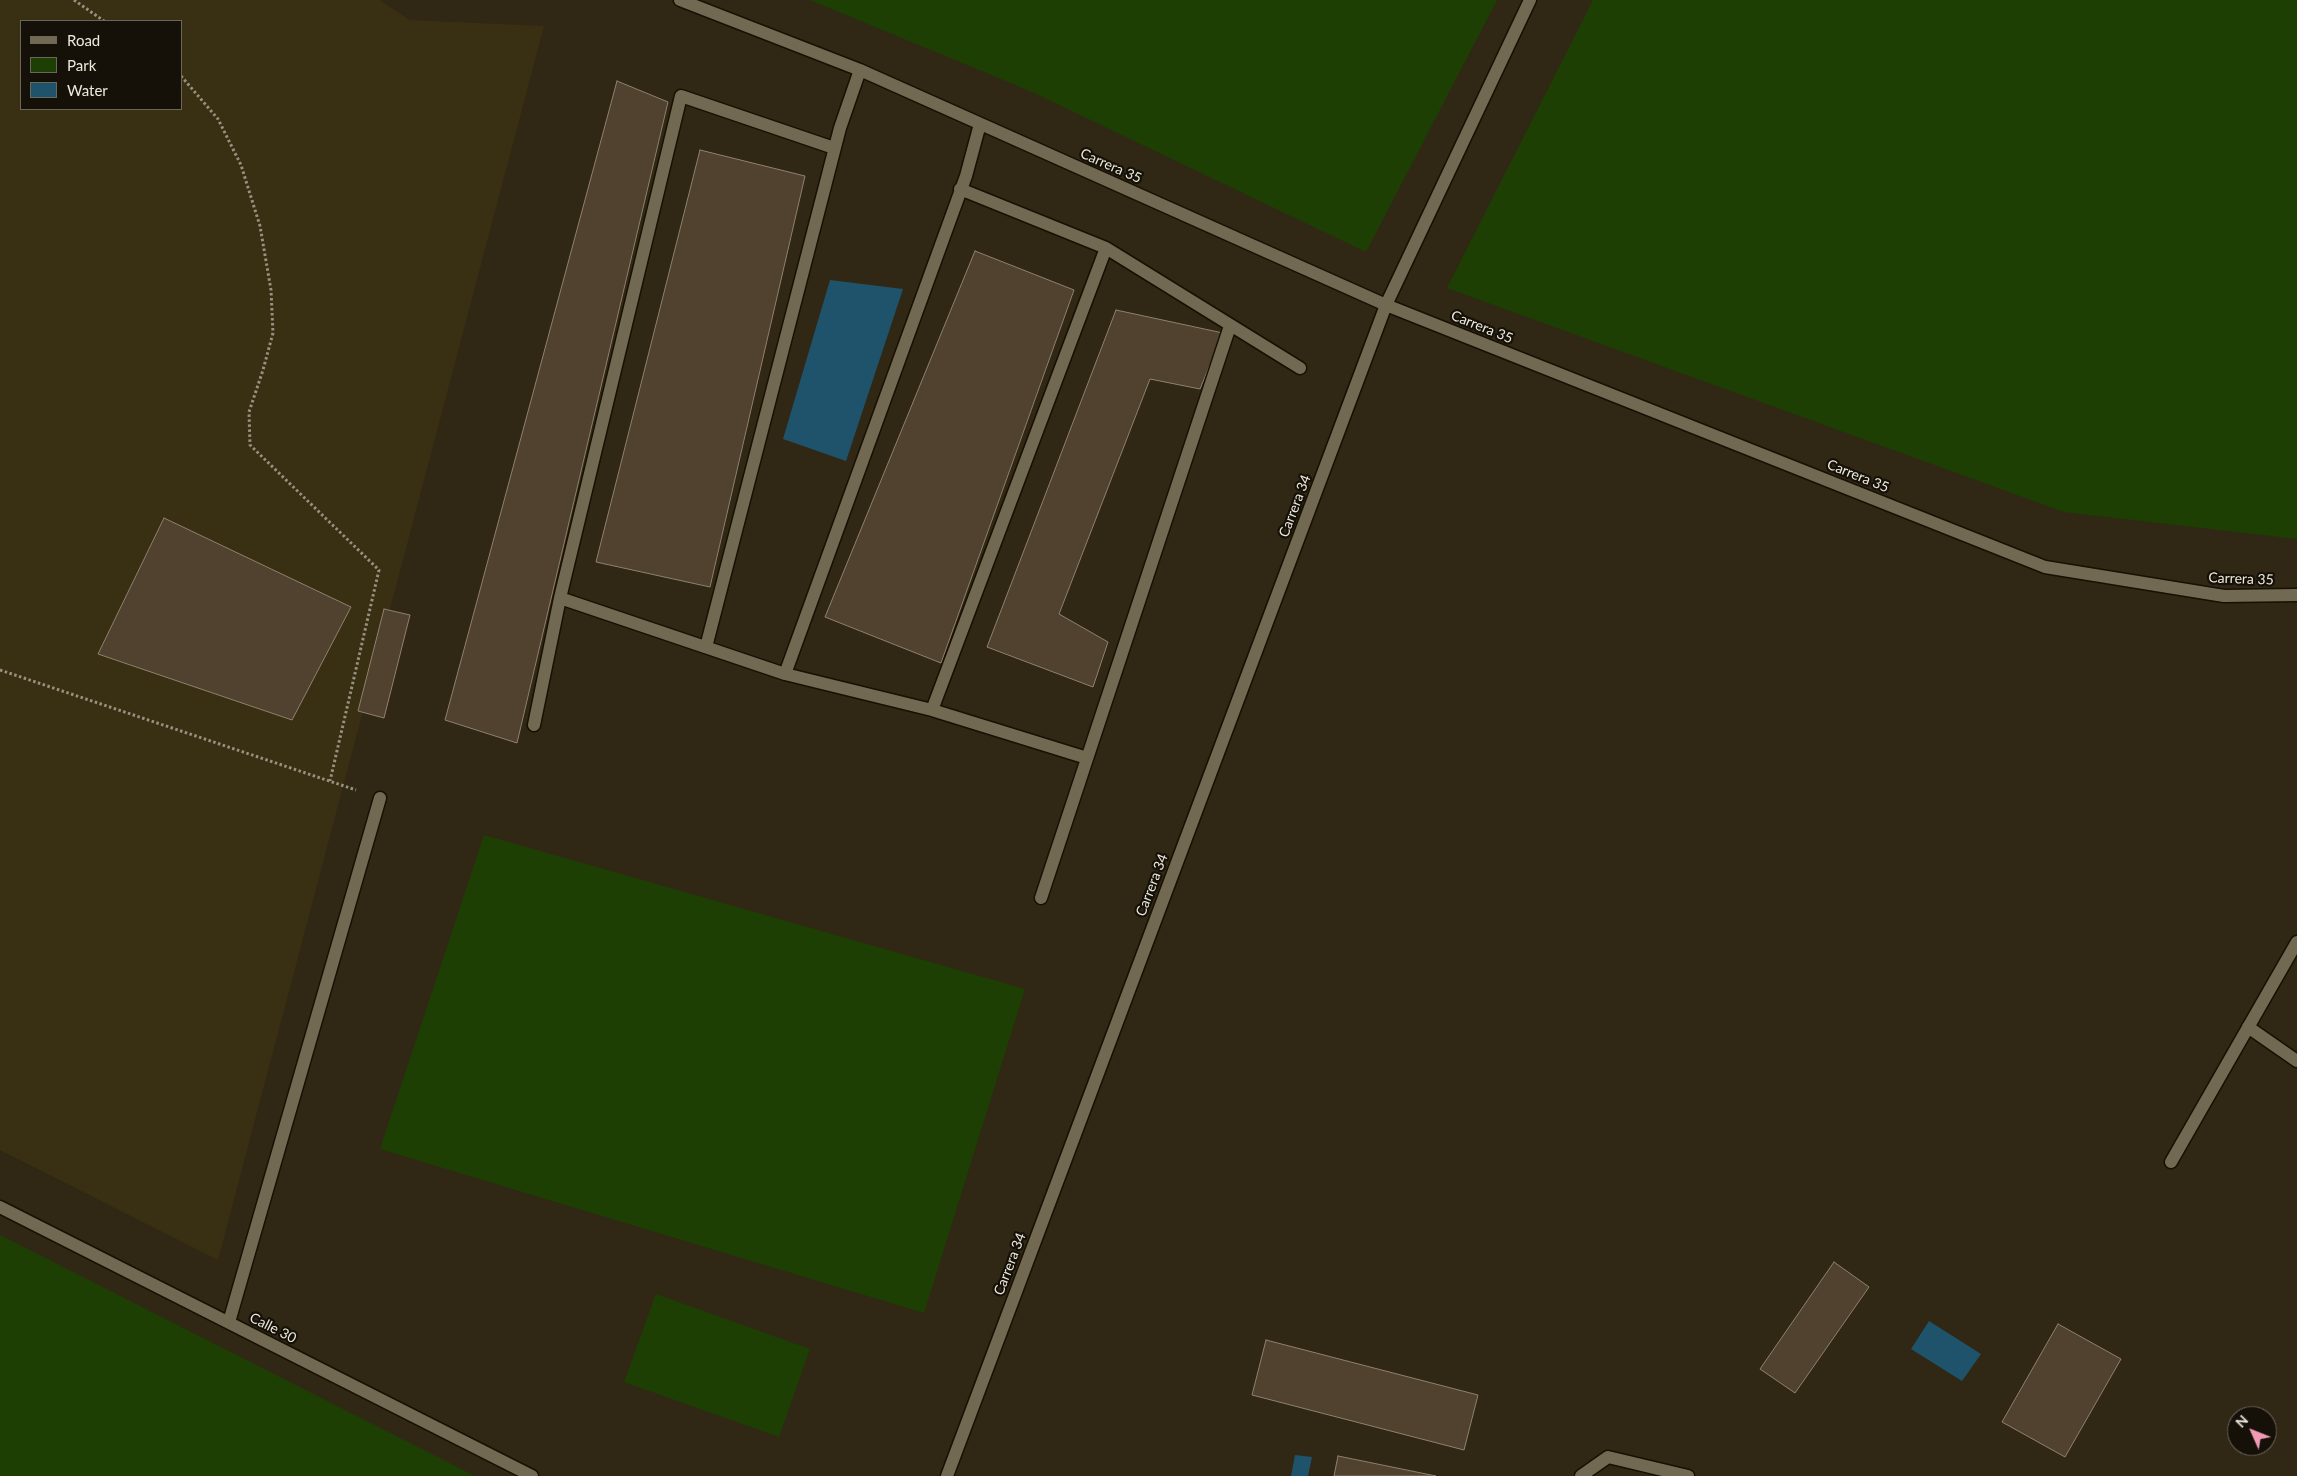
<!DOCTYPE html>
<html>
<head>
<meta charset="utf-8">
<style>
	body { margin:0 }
	#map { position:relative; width:2297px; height:1476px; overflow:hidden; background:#302814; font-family:Lato,sans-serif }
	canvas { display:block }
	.legend { position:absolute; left:20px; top:20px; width:162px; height:90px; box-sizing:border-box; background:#151109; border:1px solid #6c675d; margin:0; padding:6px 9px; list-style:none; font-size:15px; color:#eee9dc }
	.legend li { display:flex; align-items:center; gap:10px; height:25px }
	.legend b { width:25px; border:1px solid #6c675d }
	.north { position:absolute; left:2227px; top:1406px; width:50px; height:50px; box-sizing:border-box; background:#151109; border:1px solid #6c675d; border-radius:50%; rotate:314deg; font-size:14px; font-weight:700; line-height:20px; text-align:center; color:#eee9dc }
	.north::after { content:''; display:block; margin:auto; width:18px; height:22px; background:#f09ab6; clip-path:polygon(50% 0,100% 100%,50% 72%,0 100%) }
</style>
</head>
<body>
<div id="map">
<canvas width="2297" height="1476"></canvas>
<ul class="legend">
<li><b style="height:6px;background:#726953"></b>Road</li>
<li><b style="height:14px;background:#1d3f04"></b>Park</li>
<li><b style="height:14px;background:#1f536b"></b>Water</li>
</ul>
<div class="north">N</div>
</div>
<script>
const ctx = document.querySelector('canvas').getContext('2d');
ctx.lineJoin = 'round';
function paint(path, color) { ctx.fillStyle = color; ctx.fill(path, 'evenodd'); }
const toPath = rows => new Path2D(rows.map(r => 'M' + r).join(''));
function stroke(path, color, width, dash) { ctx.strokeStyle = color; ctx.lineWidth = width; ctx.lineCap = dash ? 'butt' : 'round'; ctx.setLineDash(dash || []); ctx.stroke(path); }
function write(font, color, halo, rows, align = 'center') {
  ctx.font = font + ' Lato,sans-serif'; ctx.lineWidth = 4.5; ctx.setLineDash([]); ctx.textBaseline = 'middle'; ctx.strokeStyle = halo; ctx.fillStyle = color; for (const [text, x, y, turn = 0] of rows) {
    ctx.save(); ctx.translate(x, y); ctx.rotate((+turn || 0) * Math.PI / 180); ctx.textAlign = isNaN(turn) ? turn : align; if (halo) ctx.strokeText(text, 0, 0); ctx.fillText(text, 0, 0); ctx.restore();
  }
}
paint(toPath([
	[0,0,379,0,410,20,544,26,218,1260,0,1150],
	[21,21,181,21,181,109,21,109]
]), '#392f13');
paint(toPath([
	[810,0,1497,0,1366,252,1030,91],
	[1593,0,2297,0,2297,539,2064,512,1447,288],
	[484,835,1025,989,924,1313,380,1149],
	[0,1235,475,1476,0,1476],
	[656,1294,810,1349,779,1437,624,1382]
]), '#1d3f04');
paint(toPath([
	[830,280,903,289,846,461,783,439],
	[1929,1321,1981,1354,1962,1381,1911,1349],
	[1295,1455,1312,1457,1308,1476,1291,1476]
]), '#1f536b');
const building = toPath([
	[617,81,668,102,517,743,445,720,617,81],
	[700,150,805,176,710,587,596,562,700,150],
	[975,251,1074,290,941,663,825,617,975,251],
	[1116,310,1223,333,1200,389,1150,379,1059,614,1108,642,1093,687,987,647,1116,310],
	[164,518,351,607,292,720,98,654,164,518],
	[384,609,410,615,384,718,358,711,384,609],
	[1834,1262,1869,1287,1795,1393,1760,1369,1834,1262],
	[2058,1324,2121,1359,2065,1457,2002,1422,2058,1324],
	[1266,1340,1478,1395,1464,1450,1252,1395,1266,1340],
	[1338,1456,1436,1476,1334,1476,1338,1456]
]);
paint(building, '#50422f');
stroke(building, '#90816d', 1);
const minor = toPath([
	[680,0,860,70,1386,305,2045,567,2224,596,2297,595],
	[960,189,1106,248,1300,368],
	[560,598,785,674,932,710,1087,758],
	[706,647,840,128,860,70],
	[785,674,966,176,980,124],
	[932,710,1106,248],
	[534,725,560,598,681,96,834,148],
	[1041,898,1230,326],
	[2248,1027,2297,1061],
	[2171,1162,2297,942],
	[0,1207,532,1476],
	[229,1322,380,798],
	[947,1476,1386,305,1530,0],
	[1581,1476,1608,1457,1688,1476]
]);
stroke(minor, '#181001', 15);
stroke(toPath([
	[74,0,104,21],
	[181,76,218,119,241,165,260,226,271,290,273,333,263,370,249,412,250,445,379,570,330,781],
	[0,670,356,790]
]), '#979181', 3, [2.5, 2.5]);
stroke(minor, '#726953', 12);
write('14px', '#eee9dc', '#151109', [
	["Carrera 35",1111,166,24],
	["Carrera 35",1482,327,22],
	["Carrera 35",1858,476,22],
	["Carrera 34",1295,506,-69],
	["Carrera 35",2241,579,2],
	["Carrera 34",1152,885,-69],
	["Carrera 34",1010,1264,-69],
	["Calle 30",273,1328,27]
]);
</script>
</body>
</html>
